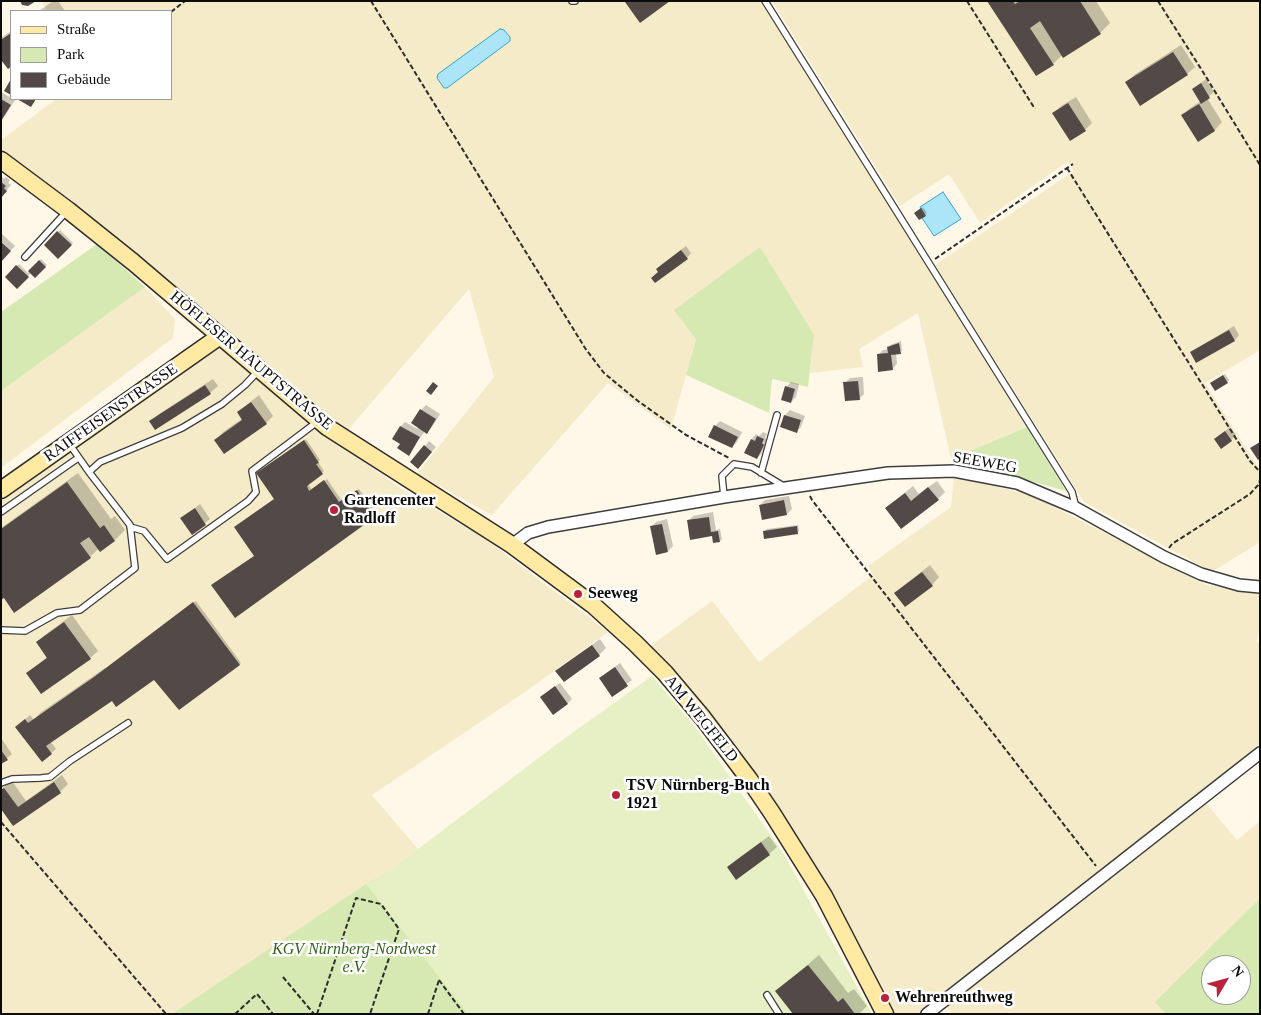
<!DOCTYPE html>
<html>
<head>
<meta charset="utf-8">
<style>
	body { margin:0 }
	#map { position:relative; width:1261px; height:1015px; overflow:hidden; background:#fff8e8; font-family:"Times New Roman",serif }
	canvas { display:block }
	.frame { position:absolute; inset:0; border:2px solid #0b0b0b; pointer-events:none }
	.legend { position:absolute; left:10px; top:10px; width:162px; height:90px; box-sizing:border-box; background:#fff; border:1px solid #9d9d9d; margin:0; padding:6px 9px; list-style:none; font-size:15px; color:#0b0b0b }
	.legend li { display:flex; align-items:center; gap:10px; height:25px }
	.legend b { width:25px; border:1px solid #9d9d9d }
	.north { position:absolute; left:1201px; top:955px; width:50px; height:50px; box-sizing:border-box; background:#fff; border:1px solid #9d9d9d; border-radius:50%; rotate:53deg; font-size:14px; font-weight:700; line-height:20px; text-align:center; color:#0b0b0b }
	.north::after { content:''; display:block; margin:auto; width:18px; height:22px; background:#bc213c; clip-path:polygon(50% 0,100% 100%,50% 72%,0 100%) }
</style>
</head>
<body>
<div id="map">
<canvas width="1261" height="1015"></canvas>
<div class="frame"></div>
<ul class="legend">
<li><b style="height:6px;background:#ffe9a3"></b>Straße</li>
<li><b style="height:14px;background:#d6e9b2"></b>Park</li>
<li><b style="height:14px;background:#534a47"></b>Gebäude</li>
</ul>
<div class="north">N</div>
</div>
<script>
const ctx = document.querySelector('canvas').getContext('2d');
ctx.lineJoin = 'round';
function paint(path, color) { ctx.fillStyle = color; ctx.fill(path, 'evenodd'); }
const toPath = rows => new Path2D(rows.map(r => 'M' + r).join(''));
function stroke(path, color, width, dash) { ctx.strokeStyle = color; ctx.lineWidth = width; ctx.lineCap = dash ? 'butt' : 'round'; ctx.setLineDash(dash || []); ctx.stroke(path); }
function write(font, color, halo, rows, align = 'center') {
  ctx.font = font + ' "Times New Roman",serif'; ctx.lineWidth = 5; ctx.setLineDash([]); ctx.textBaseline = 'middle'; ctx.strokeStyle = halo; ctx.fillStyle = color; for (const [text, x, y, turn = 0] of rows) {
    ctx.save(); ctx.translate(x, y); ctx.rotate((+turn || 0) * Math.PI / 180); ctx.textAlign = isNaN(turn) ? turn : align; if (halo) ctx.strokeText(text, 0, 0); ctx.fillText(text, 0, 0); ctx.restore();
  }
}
paint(toPath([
	[41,1,761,1,1027,427,951,459,918,313,859,349,863,367,810,373,814,335,696,339,671,429,608,383,492,515,417,474,494,377,469,289,347,431,112,234,1,151,1,140,55,100,55,99,171,99,171,11,48,11],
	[772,1,1260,1,1260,350,1205,383,1260,470,1260,542,1212,572,1084,502,935,265,1074,171,1068,161,980,223,949,174,900,206],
	[145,287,175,319,173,338,1,468,1,391],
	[218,346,304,419,410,495,483,537,608,632,525,692,372,795,418,849,389,871,172,1014,1,1014,1,501],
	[954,476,1031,495,1206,585,1260,593,1260,625,1257,642,1260,642,1260,743,1199,795,1237,840,1260,821,1260,898,1156,1002,1166,1014,953,1014,939,999,919,1014,895,1014,857,943,727,739,668,664,649,647,712,601,759,662,873,575,868,566,951,507]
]), '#f5ebc8');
paint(toPath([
	[97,244,145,287,1,391,1,312],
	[760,247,814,335,808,387,772,379,769,413,686,375,696,339,674,310],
	[1027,427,1066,491,951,459],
	[389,871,483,1014,172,1014,366,884],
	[1260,898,1260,1014,1166,1014,1155,1002],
	[1211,965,1241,965,1241,995,1211,995]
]), '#d6e9b2');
paint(toPath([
	[652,676,695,727,783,853,872,1014,468,1014,366,884,389,871,561,741]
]), '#e6f0c4');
const water = toPath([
	[500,29,504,30,510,37,510,41,447,88,444,88,437,78,438,74,500,29],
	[943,192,961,219,934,236,922,218,925,216,920,207,943,192]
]);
paint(water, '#ace5f7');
stroke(water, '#32a5cf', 1);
paint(toPath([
	[53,1,58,1,65,11,39,11],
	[989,1,1096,1,1110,23,1100,33,1063,54,1053,64,1036,74],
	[11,31,11,65,8,68,1,58,1,38],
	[1181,45,1195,67,1187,74,1126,83,1134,75],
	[1206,79,1214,92,1207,98,1222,122,1215,130,1199,140,1183,115,1190,108,1201,101,1193,89],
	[1,92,15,100,1,122],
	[1076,97,1092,123,1085,130,1053,114,1061,106],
	[2,177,4,179,6,177,10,180,8,183,11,185,1,197],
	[923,207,927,213,925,215,917,211],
	[60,230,73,243,58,257,46,245],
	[1,233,15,246,1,261],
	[686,246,691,253,687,258,660,272,657,269,662,264],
	[41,259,47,265,35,277,31,273,17,287,6,277,19,264,28,273],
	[1234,326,1239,335,1235,340,1197,361,1192,352,1197,348],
	[901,341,902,351,896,353,897,364,892,369,878,355,883,350,889,349,890,345],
	[1225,374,1229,380,1227,382,1214,382],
	[863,377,864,394,859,399,845,383,850,378],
	[213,379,218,386,210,393,151,421,159,414],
	[791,382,799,384,796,397,791,402,786,387],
	[259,395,273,416,266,423,216,440,223,432,243,418,238,412],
	[426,405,440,414,432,427,427,432,425,431,408,454,401,443,401,426,405,422,418,429,421,410],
	[790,410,805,416,801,427,796,432,781,426,785,415],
	[720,421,742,432,737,442,732,447,715,426],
	[1230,427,1236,435,1231,440,1215,439],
	[763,432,767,434,765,438,768,440,762,453,757,458,745,452,752,439,756,434,759,436],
	[306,439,320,460,318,462,324,471,308,483,312,490,327,479,342,501,359,489,377,514,235,616,275,499,260,471],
	[429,441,436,447,423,462,425,446],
	[78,473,111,519,115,516,125,530,115,540,100,551,99,548,90,557,1,599,1,528],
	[937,481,945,492,938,499,886,508,913,486,919,494],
	[789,496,792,509,787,514,762,518,760,505,765,500],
	[200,504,210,519,192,533,182,518],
	[713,512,716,530,720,529,722,539,720,541,713,534,688,521,693,516],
	[667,519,673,546,668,551,656,554,651,527,656,522],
	[798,525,799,531,797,533,765,531,767,529],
	[930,565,939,577,932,585,895,593],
	[196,601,241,663,239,665,154,678,112,699,50,741,56,749,43,760,21,723,30,715,34,720,40,713,105,668,106,669],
	[72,615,98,651,90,658,28,673,47,657,37,642,45,635],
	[600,639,606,648,599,655,557,671,565,664],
	[620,663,632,680,612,695,605,674],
	[560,683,572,699,567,704,547,692],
	[1,738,12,754,1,763],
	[62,775,68,784,60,792,13,824,1,807,1,789,12,781,26,801],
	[769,836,777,847,769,854,728,867,736,860],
	[819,955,848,993,854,989,867,1006,859,1014,795,1014,777,991]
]), '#0003');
paint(toPath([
	[20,1,36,1,28,6,22,5],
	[627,1,670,1,640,23,625,2],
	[987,1,1013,1,1015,4,1020,1,1080,1,1101,34,1063,58,1040,21,1030,28,1054,65,1036,76],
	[11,33,11,67,8,69,1,60,1,40],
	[1173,52,1188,75,1140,106,1125,82],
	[11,79,11,95,4,91],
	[1201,83,1210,98,1201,104,1192,89],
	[1,99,11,105,1,121],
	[17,99,36,99,31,107],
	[1068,103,1086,131,1070,141,1052,113],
	[1199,104,1215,131,1198,142,1181,115],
	[1,182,6,186,4,188,7,191,1,198],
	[921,208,926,216,919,220,914,213],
	[57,231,72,245,58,259,44,245],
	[1,242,11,251,1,262],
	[681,250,688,259,655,283,651,278,658,272,656,269],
	[39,260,46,267,35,278,28,271],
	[16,265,29,277,17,289,5,277],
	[1229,330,1235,341,1196,363,1190,352],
	[899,343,901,354,891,355,893,370,878,372,877,354,888,353,887,347],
	[1223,375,1228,383,1215,391,1210,383],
	[858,381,860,400,845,401,843,382],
	[433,382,438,386,431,395,426,391],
	[205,385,211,394,155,430,149,421],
	[785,386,795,389,791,403,781,400],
	[251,402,267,424,224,454,214,440,242,420,237,412],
	[420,409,436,419,427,434,411,423],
	[784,415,801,420,797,433,780,427],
	[714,425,738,437,732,448,708,437],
	[400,426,420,437,409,456,397,448,400,444,392,439],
	[1225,431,1232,441,1221,449,1214,439],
	[757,436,764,439,762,443,764,445,757,459,744,453,751,439,755,441],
	[304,440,319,463,316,464,323,474,307,486,309,491,324,480,339,502,357,490,375,517,235,618,211,585,254,556,234,527,274,499,256,473],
	[1260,442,1260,459,1258,460,1250,448],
	[424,445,432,452,418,469,410,462],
	[67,482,100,528,104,525,115,541,100,552,89,537,80,543,91,558,14,613,4,598,1,600,1,529],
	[928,487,939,500,901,529,885,508,905,493,911,501],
	[784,500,787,515,762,520,759,505],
	[195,508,206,525,192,535,180,518],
	[709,517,711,532,718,531,720,542,713,543,712,536,690,540,687,520],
	[662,524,668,552,656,555,650,526],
	[797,526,798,534,764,539,763,531],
	[922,572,933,586,905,607,894,593],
	[193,602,240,665,179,710,154,680,116,707,112,701,46,746,52,754,42,762,15,727,25,719,28,723,94,677],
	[64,622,91,659,41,694,26,673,47,658,36,642],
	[592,645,600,656,564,682,555,671],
	[615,667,628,686,612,697,599,678],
	[555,686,568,704,553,715,540,697],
	[1,750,8,760,1,764],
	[54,782,61,793,13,826,1,809,1,790,4,788,18,807],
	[761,842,770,855,736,880,727,867],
	[808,965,838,1002,843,998,855,1014,793,1014,775,991]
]), '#534a47');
const lane = toPath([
	[572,1,575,1],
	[765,1,1072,492,1076,508],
	[25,257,67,211],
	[89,472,100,462,182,428,222,404,245,385,259,370],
	[761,473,777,415],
	[724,497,722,476,734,464,752,467,785,487],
	[1,512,78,458],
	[130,527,144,531,167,559,248,501,256,492,252,471,317,422],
	[1,630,25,631,57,613,80,610,135,568,130,525,89,472,70,445],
	[1,783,12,779,41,778,50,777,70,761,128,723],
	[767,995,779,1014]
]);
const street = toPath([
	[512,545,528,533,548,527,724,497,888,473,954,471,1017,483,1076,508,1164,557,1201,574,1239,585,1260,587],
	[927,1014,1260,753]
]);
const secondary = toPath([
	[1,160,68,210,133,262,327,427,512,545,593,605,635,643,665,673,703,718,749,779,772,813,824,896,885,1014],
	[1,490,220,336]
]);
stroke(lane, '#3e3e3e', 8);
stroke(street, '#3e3e3e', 14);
stroke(secondary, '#2d2d2d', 19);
stroke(toPath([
	[371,1,585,348,604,373,638,401,686,435,729,458],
	[967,1,1035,109],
	[1158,1,1203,72,1260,165],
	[171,12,185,1],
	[1067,168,1250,461,1260,472],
	[935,259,1073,164],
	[810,496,812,500,1096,866],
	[1169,548,1172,544,1250,494,1259,484,1260,480],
	[1,822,166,1014],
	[283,977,314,1014],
	[439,980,464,1014],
	[235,1014,257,994,273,1014],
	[317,1014,356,898,381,904,399,929,370,1014],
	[428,1014,439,980]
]), '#2d2d2d', 2, [5, 2.5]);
stroke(lane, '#fff', 5.5);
stroke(street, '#fff', 11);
stroke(secondary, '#ffe9a3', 16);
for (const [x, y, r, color] of [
	[334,510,5,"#bc213c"],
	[578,594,5,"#bc213c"],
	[616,795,5,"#bc213c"],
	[885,998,5,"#bc213c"]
]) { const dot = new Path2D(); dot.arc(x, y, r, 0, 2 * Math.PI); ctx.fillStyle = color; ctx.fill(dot); stroke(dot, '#fff', 2); }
write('16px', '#0b0b0b', '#fff', [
	["HÖFLESER HAUPTSTRASSE",251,361,40],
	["RAIFFEISENSTRASSE",111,413,-35],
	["SEEWEG",985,463,10],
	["AM WEGFELD",701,719,51]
]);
write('bold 16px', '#0b0b0b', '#fff', [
	["Gartencenter",344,501],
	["Radloff",344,519],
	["Seeweg",588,594],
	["TSV Nürnberg-Buch",626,786],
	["1921",626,804],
	["Wehrenreuthweg",895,998]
], 'left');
write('italic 16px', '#33621b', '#fff', [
	["KGV Nürnberg-Nordwest",354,950],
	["e.V.",354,968]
]);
</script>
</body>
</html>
